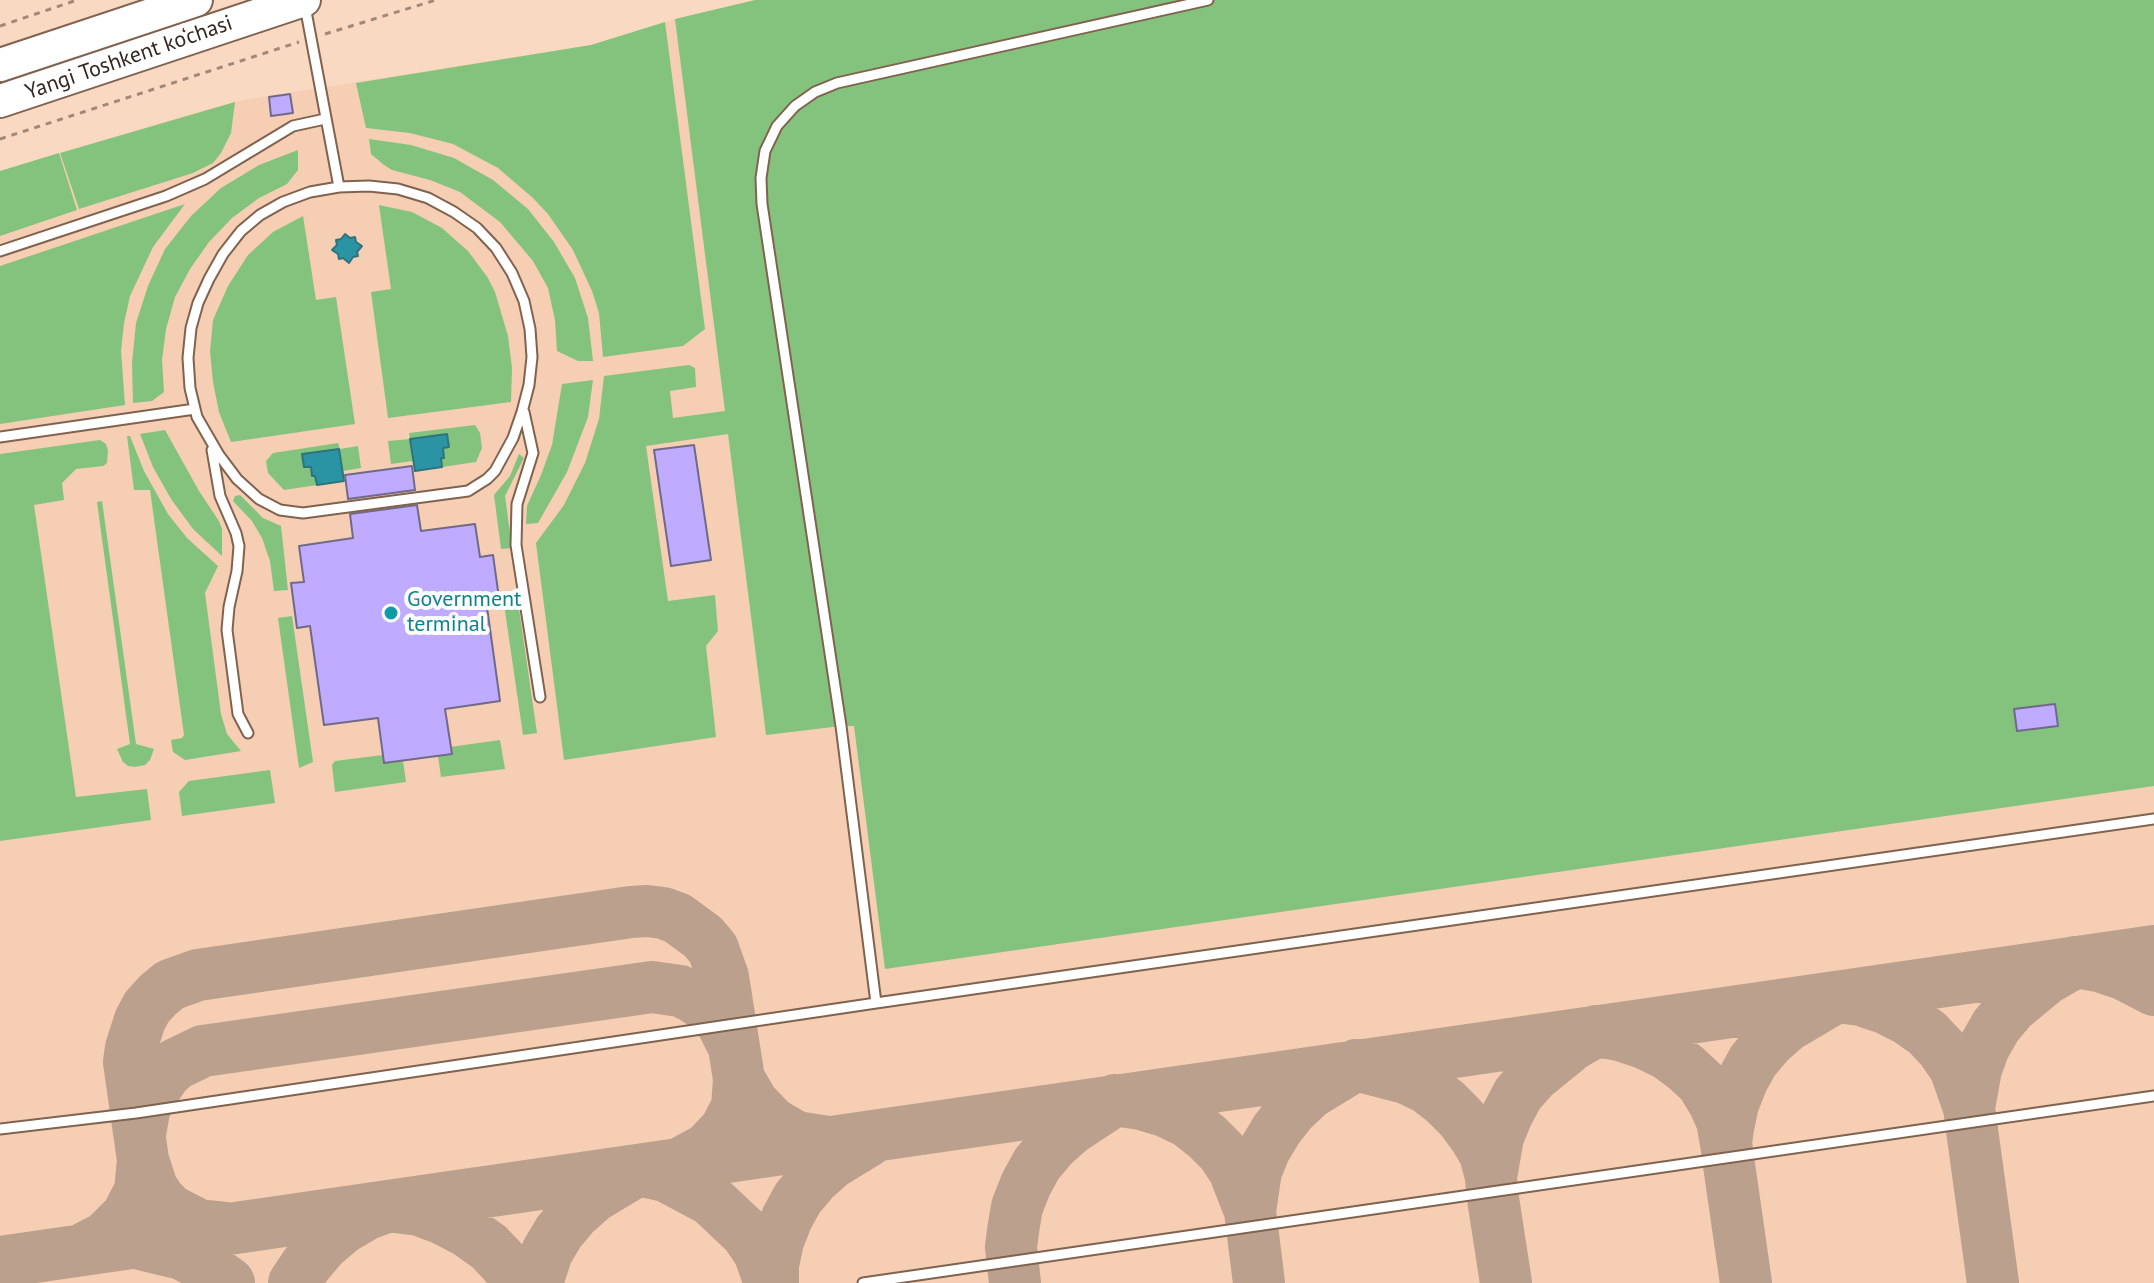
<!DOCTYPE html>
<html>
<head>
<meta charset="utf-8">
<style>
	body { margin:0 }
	canvas { display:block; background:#fad9c2 }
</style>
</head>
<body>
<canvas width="2154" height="1283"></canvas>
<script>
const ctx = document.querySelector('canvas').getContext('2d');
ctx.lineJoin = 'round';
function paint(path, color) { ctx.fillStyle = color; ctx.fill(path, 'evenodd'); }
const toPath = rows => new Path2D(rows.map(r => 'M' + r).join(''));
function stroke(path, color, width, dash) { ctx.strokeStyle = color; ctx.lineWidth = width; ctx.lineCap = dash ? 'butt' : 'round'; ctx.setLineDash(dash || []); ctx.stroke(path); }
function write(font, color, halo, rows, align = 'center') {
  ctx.font = font + ' "PT Sans",sans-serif'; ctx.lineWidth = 8; ctx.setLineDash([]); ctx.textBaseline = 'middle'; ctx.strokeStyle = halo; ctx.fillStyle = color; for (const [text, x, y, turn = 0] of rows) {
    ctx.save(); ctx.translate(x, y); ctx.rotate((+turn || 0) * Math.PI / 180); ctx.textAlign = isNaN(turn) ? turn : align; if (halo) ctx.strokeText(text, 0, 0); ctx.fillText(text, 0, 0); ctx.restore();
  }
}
paint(toPath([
	[755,0,2154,0,2154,1283,0,1283,0,171,205,110,243,100,591,45,675,19]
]), '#f6ceb3');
paint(toPath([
	[755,0,2154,0,2154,786,885,969,854,726,841,726,766,735,728,434,646,446,668,601,715,595,718,631,706,646,716,737,564,760,536,543,564,505,585,463,599,419,604,376,689,365,695,368,696,387,670,391,673,418,725,411,675,19],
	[665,22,705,329,683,346,603,357,599,313,592,291,573,250,548,214,533,198,498,168,453,144,410,133,366,128,356,83,591,45],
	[235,102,231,133,221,153,213,163,193,173,79,209,60,153],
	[369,139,411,145,454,158,493,180,528,209,554,242,575,278,588,318,593,361,578,361,557,351,555,320,548,288,533,261,500,222,460,192,430,180,392,170,384,165,371,154],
	[298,150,298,170,287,184,259,198,232,218,209,242,190,269,175,297,166,329,162,360,164,392,152,401,133,403,132,363,136,323,148,286,165,249,191,216,221,188,259,165],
	[59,153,77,210,0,236,0,171],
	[185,204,153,247,130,296,124,323,121,351,125,405,0,424,0,266],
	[379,205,412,212,442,228,468,251,488,278,495,292,508,336,512,368,511,402,388,418,371,292,391,289],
	[303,216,316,300,336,297,355,424,231,442,219,412,213,382,210,351,213,320,228,286,248,255,273,232],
	[593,380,588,417,567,472,538,523,526,524,527,506,541,475,552,445,562,384],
	[475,425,480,433,482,448,476,462,415,471,413,461,391,464,388,441,410,439,409,433],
	[165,430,199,491,219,521,222,529,222,556,193,529,171,499,153,467,140,434],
	[127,436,130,436,144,471,168,514,187,538,218,566,205,593,221,714,227,734,241,751,185,760,173,752,171,740,182,738,184,735,150,490,134,490],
	[100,440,106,444,108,451,107,463,103,466,76,469,62,483,64,500,34,505,76,797,147,789,151,820,0,841,0,454],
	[338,443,340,449,358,446,361,468,343,471,344,481,284,490,268,473,266,461,273,453],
	[519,454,524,458,505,496,512,548,501,549,494,495,510,476],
	[240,495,263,518,281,526,288,590,274,591,270,561,262,538,252,521,233,501,235,496],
	[102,501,136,744,154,749,150,760,145,765,135,767,128,766,123,762,117,749,130,744,97,502],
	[518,602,537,733,523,735,504,604],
	[292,616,313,762,299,768,278,618],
	[500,740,505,769,441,777,438,756,451,754,450,747],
	[383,755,385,763,403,761,406,782,335,792,332,765,335,761],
	[270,770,275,803,182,816,179,792,189,781]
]), '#84c37d');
const water = toPath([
	[345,234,350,238,355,237,356,242,362,246,357,252,358,256,353,257,349,263,343,258,339,259,338,254,332,250,337,245,336,240,341,239,345,234],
	[447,434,449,447,443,448,444,458,441,458,442,467,415,471,410,439,447,434],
	[339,449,344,481,317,485,315,476,312,476,311,467,304,467,302,454,339,449]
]);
paint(water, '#2a94a4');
stroke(water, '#2d747c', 2);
stroke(toPath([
	[140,1134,144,1111,149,1098,165,1074,176,1064,203,1051,652,987,680,991,693,997,705,1005,722,1023,734,1047],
	[143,1160,129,1062,131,1048,140,1020,147,1007,158,995,170,985,198,975,631,912,647,911,663,913,677,918,703,937,713,949,723,977,739,1079],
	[679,1164,707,1149,725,1130,737,1107,739,1079,753,1103,772,1123,796,1137,828,1142],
	[144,1245,182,1254,205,1266,229,1283],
	[81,1250,106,1237,127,1216,140,1191,143,1160,152,1188,160,1200,170,1210,199,1225,227,1228],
	[0,1262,2154,951],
	[294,1283,306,1265,323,1245,343,1228,365,1215,389,1206,419,1210,443,1219,468,1232,489,1247,506,1265,518,1283],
	[537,1283,547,1252,559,1232,574,1214,593,1197,638,1170,666,1176,711,1200,746,1233,759,1252,770,1283],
	[773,1283,773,1265,778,1241,787,1218,798,1198,814,1179,832,1163,868,1141],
	[1015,1283,1011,1247,1013,1231,1017,1207,1026,1184,1037,1164,1053,1145,1071,1129,1115,1100,1141,1104,1165,1111,1188,1122,1207,1137,1222,1152,1234,1170,1250,1211],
	[1259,1283,1250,1211,1256,1171,1265,1149,1277,1129,1292,1110,1310,1093,1356,1065,1406,1078,1427,1088,1445,1102,1461,1118,1475,1137,1485,1154,1491,1177],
	[1506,1283,1492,1192,1491,1177,1498,1137,1507,1115,1518,1094,1534,1076,1572,1045,1596,1031,1620,1035,1644,1043,1667,1054,1686,1068,1702,1083,1714,1103,1722,1121,1726,1143],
	[1746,1283,1728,1158,1726,1143,1728,1128,1733,1104,1742,1081,1753,1061,1769,1042,1787,1026,1836,997,1861,1000,1885,1008,1907,1019,1927,1033,1942,1049,1955,1068,1969,1108],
	[1993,1283,1969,1108,1976,1069,1984,1047,1996,1026,2011,1008,2046,979,2075,962,2099,966,2123,974,2154,990]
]), '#bba08e', 52);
const building = toPath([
	[290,94,293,113,271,116,269,97,290,94],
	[694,445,711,560,671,566,654,450,694,445],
	[412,466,415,490,348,499,345,475,412,466],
	[417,505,421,531,475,524,480,557,493,555,499,598,486,600,500,701,445,709,452,754,384,763,378,718,324,725,310,626,297,628,291,583,304,582,299,546,353,538,350,514,417,505],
	[2055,704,2058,726,2017,731,2014,709,2055,704]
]);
paint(building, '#bfabff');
stroke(building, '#706a88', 2);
const lane = toPath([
	[305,6,339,187],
	[369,186,398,189,428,198,454,212,477,228,496,248,512,273,524,301,530,329,532,357,529,385,522,412,513,438,495,471,487,479,468,491,303,513,280,510,259,499,237,479,219,455,197,417,190,388,188,358,191,328,198,303,209,279,223,254,241,231,260,215,283,202,310,192,339,187,369,186],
	[0,251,166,196,205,179,293,126,325,119],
	[524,412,533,453,517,504,516,545,540,697],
	[0,437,195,409],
	[212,450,220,496,236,533,239,546,237,571,229,607,227,630,238,714,248,733],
	[876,1003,841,726,762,204,761,178,765,151,777,126,795,106,815,92,837,83,1208,0],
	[0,1129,136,1113,876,1003,2154,819],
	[863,1283,2154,1096]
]);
const highway = toPath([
	[0,65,196,0],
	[0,101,304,0]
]);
stroke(lane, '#80634f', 13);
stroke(highway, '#80634f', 36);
stroke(toPath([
	[0,26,77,0],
	[325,34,436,0],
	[0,139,299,42]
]), '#a18979', 3, [6, 6]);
stroke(lane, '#fff', 9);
stroke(highway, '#fff', 32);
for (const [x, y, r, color] of [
	[391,613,8,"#0f9aa8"]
]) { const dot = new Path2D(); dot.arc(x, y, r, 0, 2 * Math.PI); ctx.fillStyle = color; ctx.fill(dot); stroke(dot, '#fff', 3); }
write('22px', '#352820', '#fff', [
	["Yangi Toshkent ko‘chasi",129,58,-19]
]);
write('22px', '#0d838f', '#fff', [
	["Government",407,600],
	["terminal",407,625]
], 'left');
</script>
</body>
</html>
